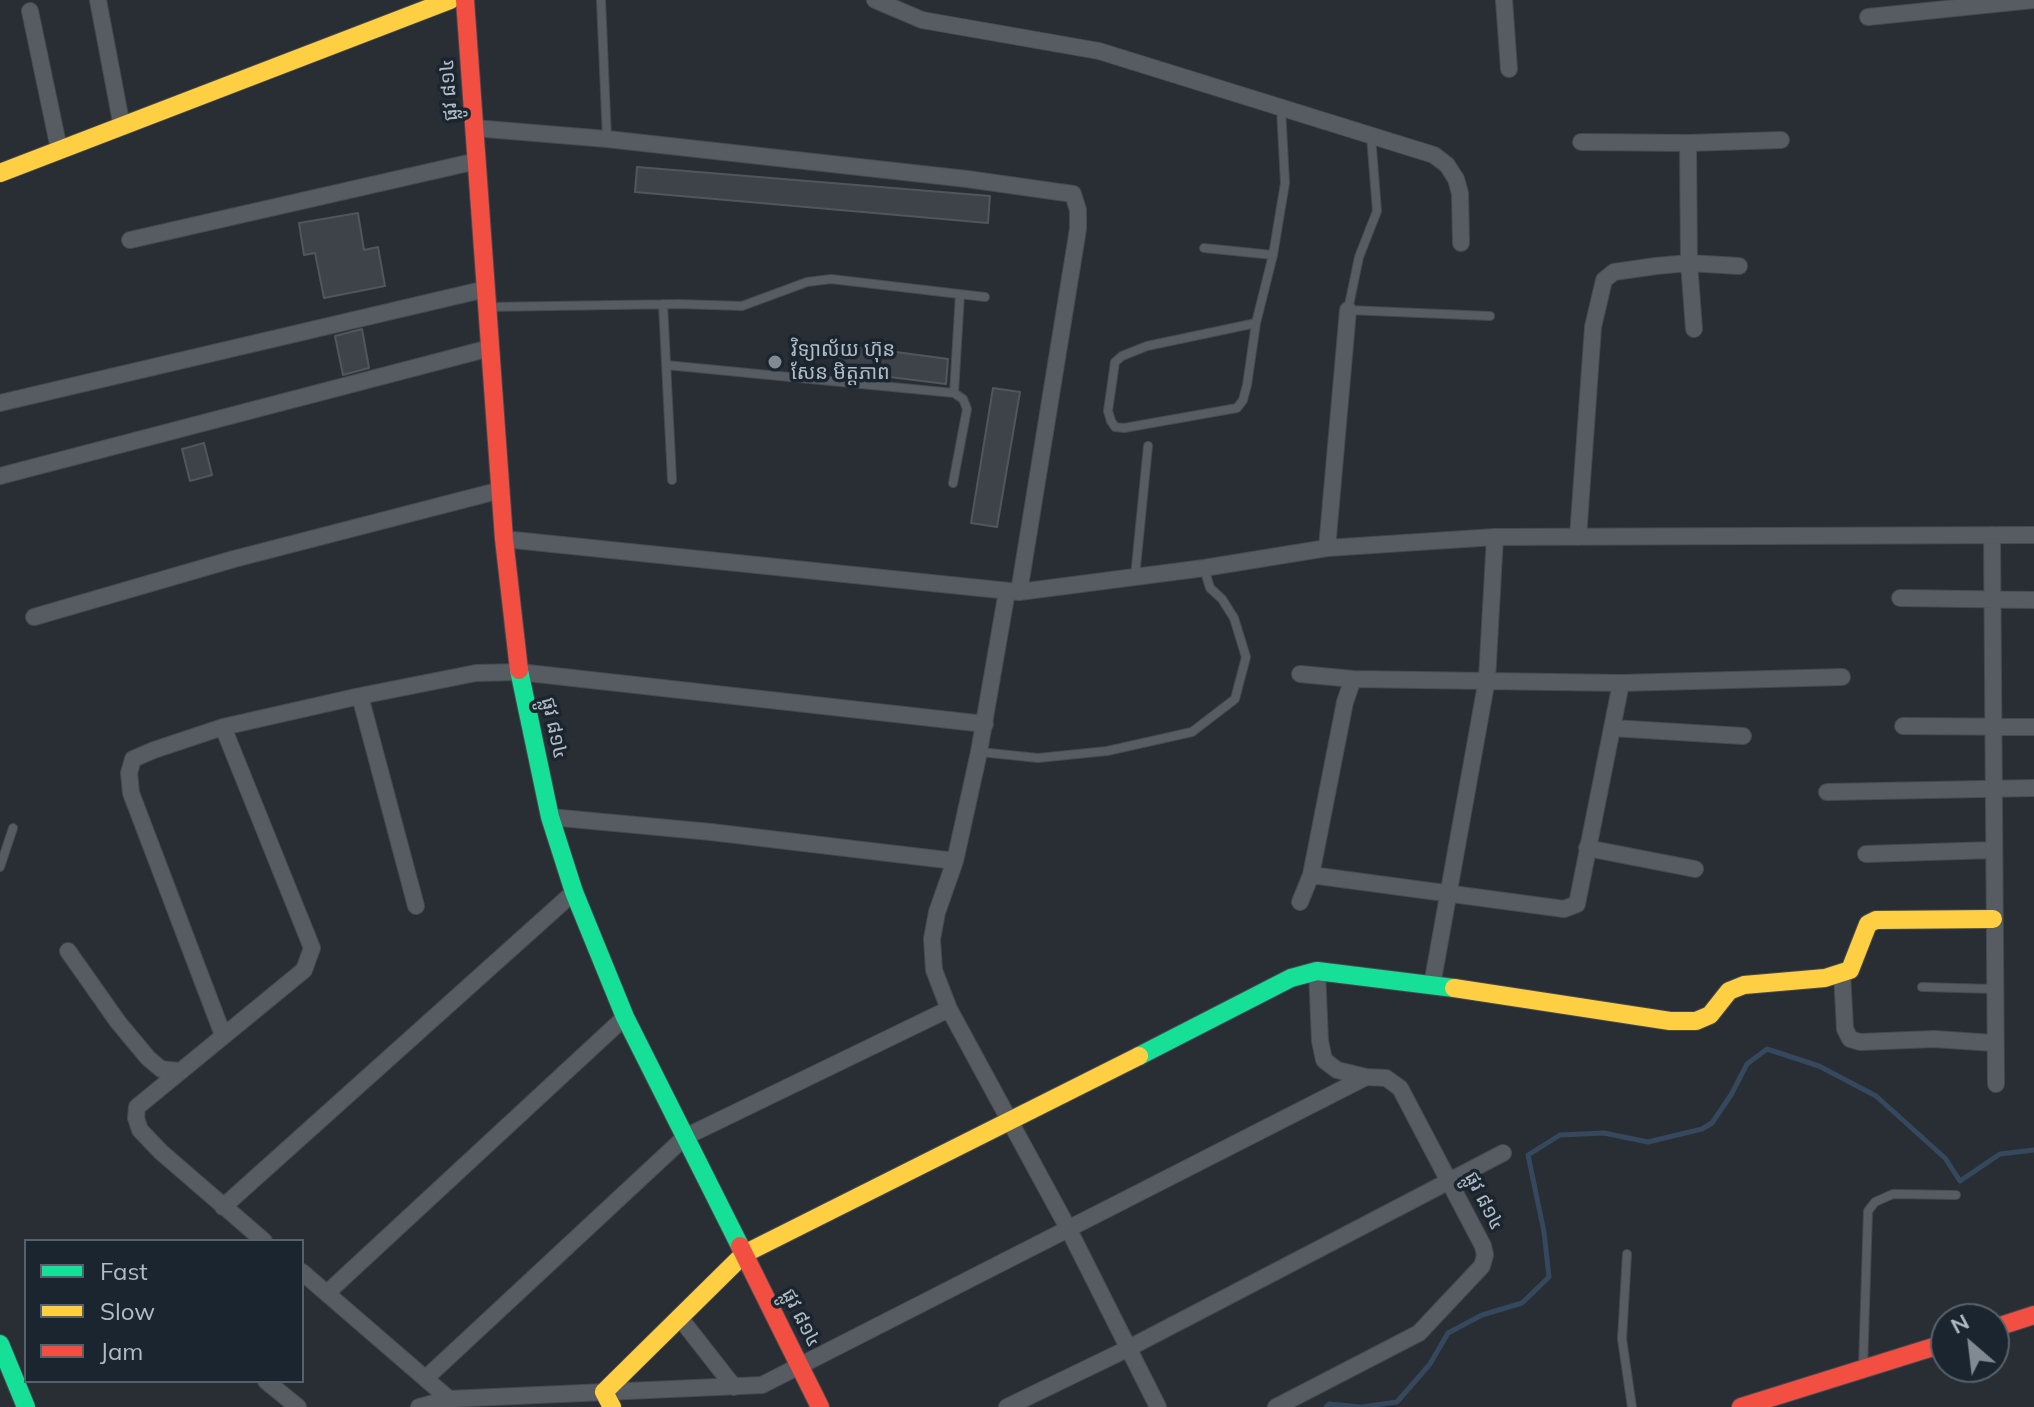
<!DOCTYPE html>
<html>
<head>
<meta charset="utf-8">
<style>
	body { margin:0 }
	#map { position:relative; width:2034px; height:1407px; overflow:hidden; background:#282e34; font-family:Mulish,sans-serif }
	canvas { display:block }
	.legend { position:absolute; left:24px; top:1239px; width:280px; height:144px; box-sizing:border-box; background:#1b252f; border:2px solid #57616b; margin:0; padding:10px 14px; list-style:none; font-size:24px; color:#b1bbc6 }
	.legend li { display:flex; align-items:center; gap:16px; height:40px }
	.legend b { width:40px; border:2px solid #57616b }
	.north { position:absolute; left:1930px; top:1303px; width:80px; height:80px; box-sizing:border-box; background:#1b252f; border:2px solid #57616b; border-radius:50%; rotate:332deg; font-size:22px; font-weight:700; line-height:32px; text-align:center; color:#b1bbc6 }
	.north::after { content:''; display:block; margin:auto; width:28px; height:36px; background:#818a93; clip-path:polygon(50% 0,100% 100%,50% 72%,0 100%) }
</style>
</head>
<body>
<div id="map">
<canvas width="2034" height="1407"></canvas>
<ul class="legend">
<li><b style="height:10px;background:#16e098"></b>Fast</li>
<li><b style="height:10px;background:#ffcf43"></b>Slow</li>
<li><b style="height:10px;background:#f24e42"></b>Jam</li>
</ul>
<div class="north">N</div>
</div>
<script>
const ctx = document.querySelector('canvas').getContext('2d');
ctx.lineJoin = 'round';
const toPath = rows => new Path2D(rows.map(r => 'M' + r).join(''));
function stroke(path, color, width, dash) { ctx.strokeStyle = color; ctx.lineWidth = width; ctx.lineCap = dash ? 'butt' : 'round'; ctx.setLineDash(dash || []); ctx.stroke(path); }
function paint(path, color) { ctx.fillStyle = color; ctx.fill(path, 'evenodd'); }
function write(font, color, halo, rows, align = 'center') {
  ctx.font = font + ' Mulish,"Noto Sans Khmer",sans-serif'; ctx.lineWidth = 7; ctx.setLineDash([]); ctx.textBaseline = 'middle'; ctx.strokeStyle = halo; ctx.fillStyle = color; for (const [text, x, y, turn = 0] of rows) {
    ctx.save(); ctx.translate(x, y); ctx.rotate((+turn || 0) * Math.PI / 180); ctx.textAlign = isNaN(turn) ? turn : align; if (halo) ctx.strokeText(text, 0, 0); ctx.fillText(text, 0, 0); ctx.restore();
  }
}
stroke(toPath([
	[1326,1407,1329,1404,1360,1407],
	[1362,1407,1397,1402,1430,1364,1448,1333,1482,1315,1522,1303,1549,1277,1544,1232,1528,1155,1560,1135,1604,1133,1648,1142,1702,1129,1712,1123,1731,1095,1747,1064,1767,1049,1819,1066,1876,1096,1945,1158,1960,1181,2000,1154,2034,1150]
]), '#35485d', 5);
const building = toPath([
	[637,167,990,196,988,223,635,192,637,167],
	[358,213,364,250,378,247,385,286,324,298,315,253,304,255,299,223,358,213],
	[362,329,369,368,343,375,335,336,362,329],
	[837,344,948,359,946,384,834,370,837,344],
	[993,388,1020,392,997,527,971,523,993,388],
	[204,443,212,475,190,481,182,449,204,443]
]);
paint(building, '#3d4348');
stroke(building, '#50565c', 2);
const lane = toPath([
	[601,0,607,139],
	[1371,136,1377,211,1359,257,1348,310,1490,316],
	[1204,248,1273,255],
	[663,304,672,480],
	[488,307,679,304,742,306,807,282,831,279,985,297],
	[1256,323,1247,385,1243,400,1237,408,1124,428,1115,427,1111,421,1108,411,1115,362,1122,356,1147,346,1256,323,1273,255,1285,183,1281,108],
	[666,365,954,393,960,294],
	[953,483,967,409,963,399,954,393],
	[1135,577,1148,446],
	[980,752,1038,758,1107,751,1192,732,1235,699,1246,657,1234,618,1222,599,1210,588,1204,568],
	[0,867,13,828],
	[1922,987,1994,989],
	[1627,1254,1622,1339,1632,1407],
	[1863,1368,1868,1211,1875,1202,1893,1194,1956,1195]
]);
const street = toPath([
	[98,0,122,127],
	[875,0,922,20,1099,51,1434,155,1447,165,1456,179,1460,193,1461,243],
	[1504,0,1509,69],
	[30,11,59,149],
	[1868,17,2034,0],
	[474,128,607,139,967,179,1073,194,1078,210,1078,229,1019,592],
	[1581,142,1688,143,1689,263,1694,329],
	[1688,143,1781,140],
	[130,240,477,161],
	[0,403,486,289],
	[0,476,490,348],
	[1992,535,1996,1084],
	[1578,537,1593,327,1604,280,1614,272,1656,266,1689,263,1739,266],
	[504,539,1019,592,1204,568,1327,548,1495,537,2034,535],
	[1327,548,1348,310],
	[1007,591,979,752,955,861,937,912,932,939,934,970,949,1009,1069,1230,1158,1407],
	[1900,598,2034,600],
	[34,617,234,559,501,490],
	[1300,674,1353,679,1621,683,1842,677],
	[360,696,416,906],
	[1903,726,2034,727],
	[223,727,312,948,304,970,137,1107,136,1118,140,1130,161,1152,264,1241],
	[1612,728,1743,736],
	[1827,792,2034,788],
	[550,817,711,832,955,861],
	[1587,848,1695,869],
	[1866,854,1994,850],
	[1311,875,1564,909,1577,904,1621,683],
	[1300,902,1311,875,1345,702,1353,679],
	[68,951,118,1022,148,1058,161,1069,178,1071],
	[1842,973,1845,1029,1850,1039,1860,1042,1934,1039,1994,1043],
	[1432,985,1487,679,1495,537],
	[223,1035,131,793,129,773,133,759,154,750,223,727,360,696,476,673,519,672,985,724],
	[223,1207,574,892],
	[302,1272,449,1399,762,1385,1366,1077],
	[327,1293,625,1017],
	[680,1318,734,1387],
	[426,1378,685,1137,949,1009],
	[266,1381,298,1407],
	[419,1407,449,1399,451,1405],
	[1007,1407,1127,1349,1503,1153],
	[1276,1407,1419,1333,1482,1266,1485,1255,1483,1246,1400,1088,1386,1078,1366,1077,1337,1070,1324,1060,1320,1041,1317,971]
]);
const fast = toPath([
	[519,670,550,817,574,892,625,1017,740,1246],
	[1139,1056,1291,978,1317,971,1454,988],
	[0,1344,26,1407]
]);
const slow = toPath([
	[0,173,450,0],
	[1454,988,1670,1021,1696,1021,1710,1015,1729,991,1744,985,1825,978,1850,970,1868,924,1876,920,1993,919],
	[612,1407,604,1392,744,1254,1139,1056]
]);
const jam = toPath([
	[465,0,504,539,519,670],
	[740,1246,820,1407],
	[1994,1328,2034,1315],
	[1741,1407,1946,1343]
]);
stroke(lane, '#464a4f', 10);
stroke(street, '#464a4f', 18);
stroke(fast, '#464a4f', 20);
stroke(slow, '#464a4f', 20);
stroke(jam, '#464a4f', 20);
stroke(lane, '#575c63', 8);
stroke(street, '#575c63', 16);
stroke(fast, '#16e098', 18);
stroke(slow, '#ffcf43', 18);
stroke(jam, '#f24e42', 18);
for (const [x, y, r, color] of [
	[775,362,8,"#818a93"]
]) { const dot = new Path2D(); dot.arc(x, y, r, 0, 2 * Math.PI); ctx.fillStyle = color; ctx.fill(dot); stroke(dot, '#1b252f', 3); }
write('20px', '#b1bbc6', '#1b252f', [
	["ផ្លូវ ៨១៤",449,90,-94],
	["ផ្លូវ ៨១៤",554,728,78],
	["ផ្លូវ ៨១៤",1484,1201,63],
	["ផ្លូវ ៨១៤",801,1318,63]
]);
write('20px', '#b1bbc6', '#1b252f', [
	["វិទ្យាល័យ ហ៊ុន",791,350],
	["សែន មិត្តភាព",791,373]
], 'left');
</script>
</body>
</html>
